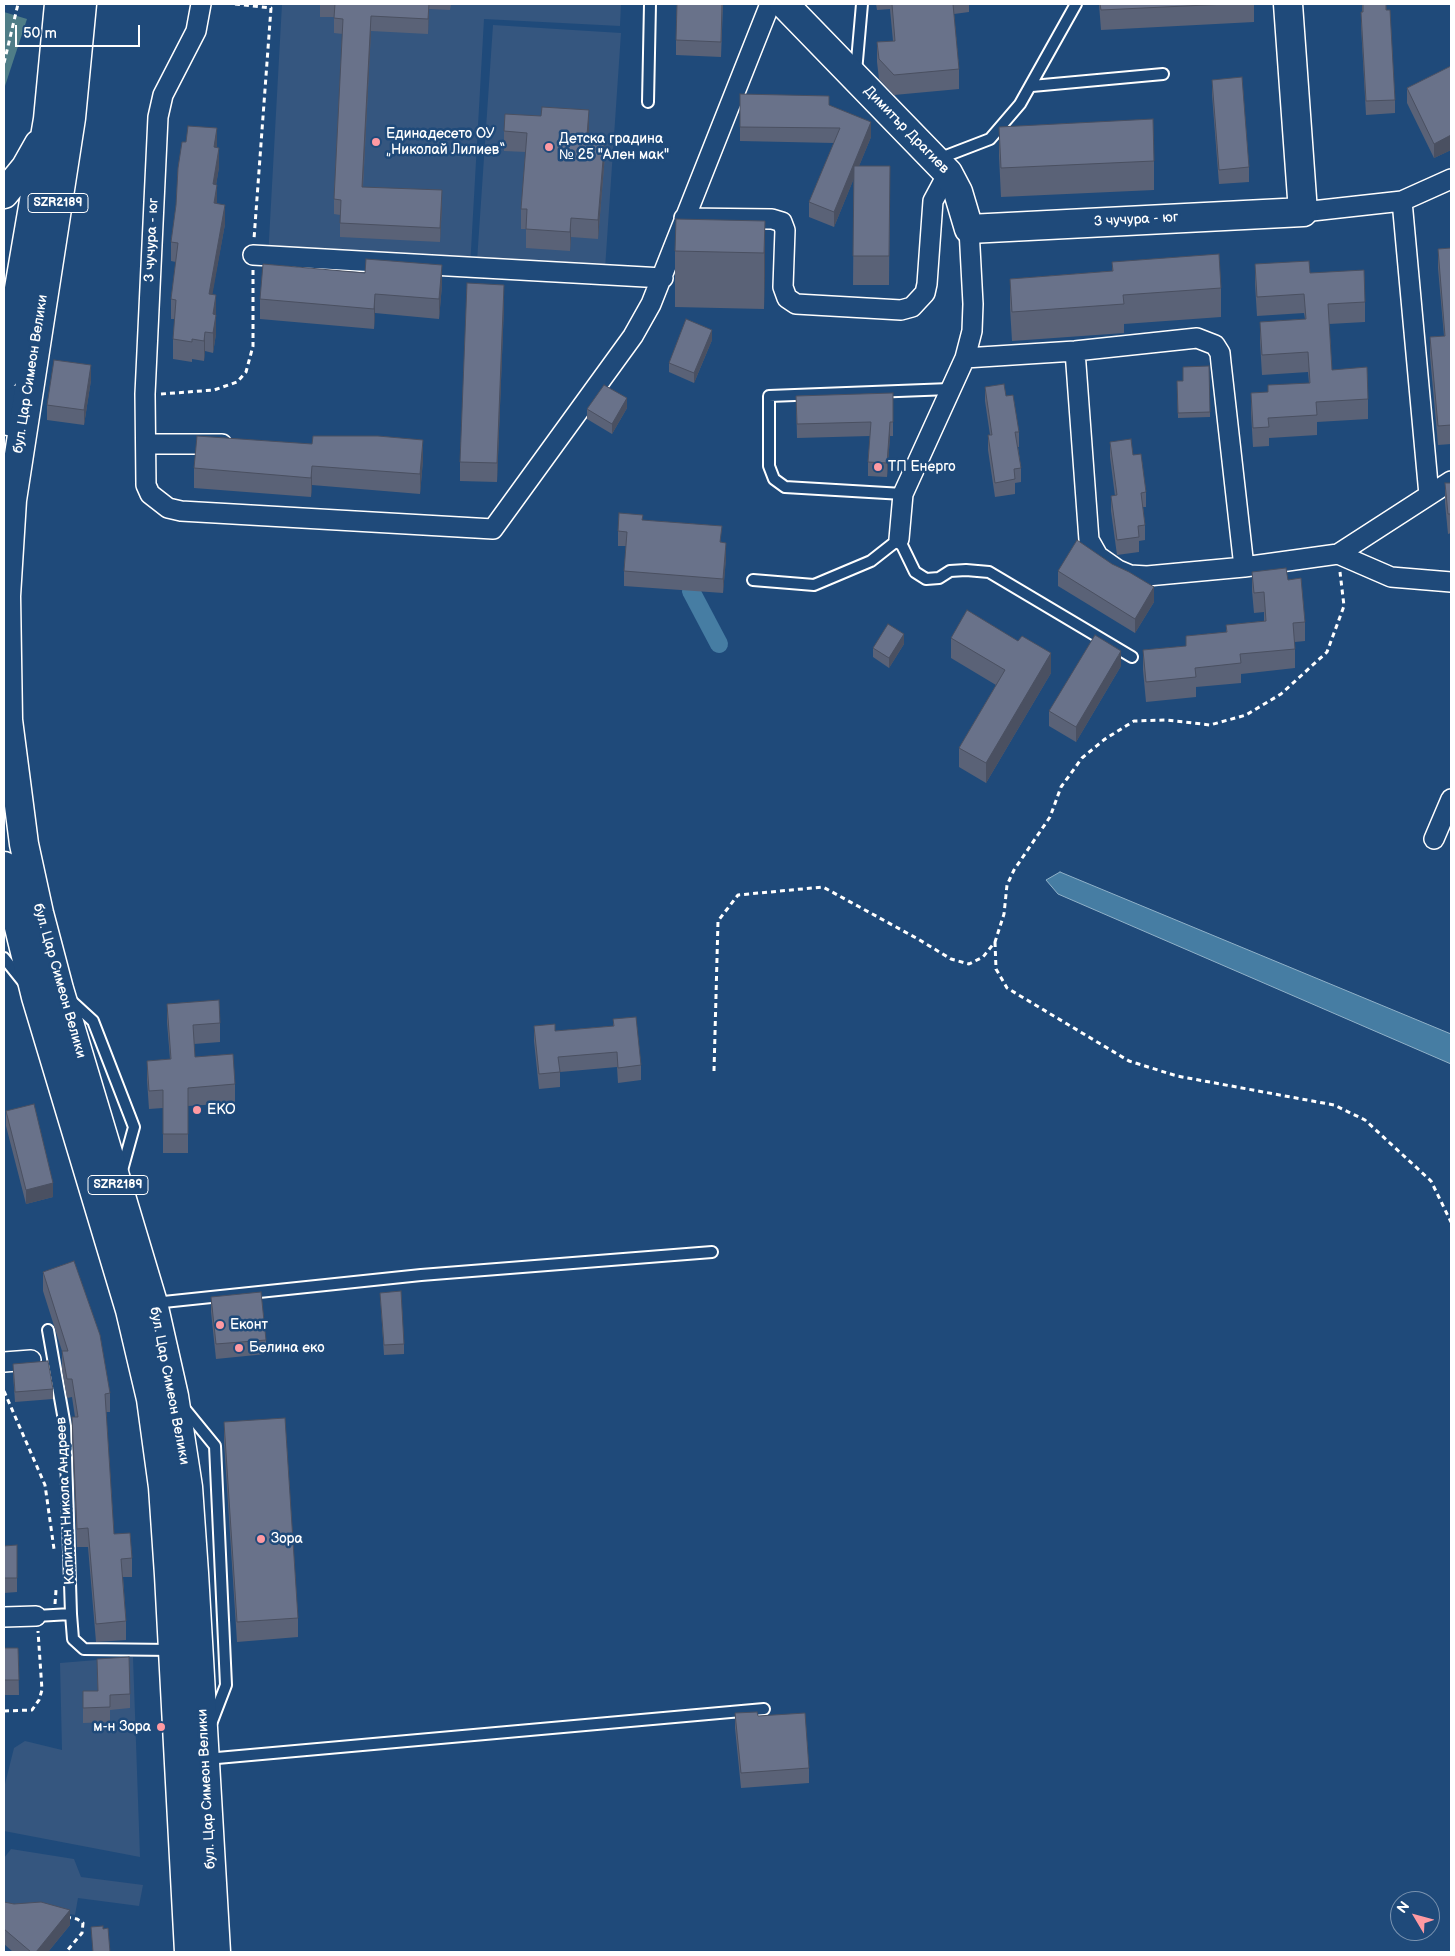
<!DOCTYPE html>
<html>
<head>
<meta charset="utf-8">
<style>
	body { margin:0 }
	#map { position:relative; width:1455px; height:1956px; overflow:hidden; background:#1f4a7a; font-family:"Balsamiq Sans",sans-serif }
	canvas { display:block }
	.frame { position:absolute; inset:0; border:5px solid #fff; pointer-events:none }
	.north { position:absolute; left:1390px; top:1891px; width:50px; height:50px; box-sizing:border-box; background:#1f4a7a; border:1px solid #7992af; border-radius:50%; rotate:307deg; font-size:14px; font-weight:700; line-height:20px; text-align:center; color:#fff }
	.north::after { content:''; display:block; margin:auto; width:18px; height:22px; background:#ff9aa2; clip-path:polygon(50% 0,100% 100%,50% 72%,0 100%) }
	.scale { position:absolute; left:15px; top:25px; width:125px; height:22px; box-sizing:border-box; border:2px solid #fff; border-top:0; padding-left:6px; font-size:15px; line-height:18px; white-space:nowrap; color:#fff; -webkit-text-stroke:4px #1f4a7a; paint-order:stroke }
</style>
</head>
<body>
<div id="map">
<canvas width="1455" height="1956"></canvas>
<div class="frame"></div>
<div class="north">N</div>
<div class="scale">50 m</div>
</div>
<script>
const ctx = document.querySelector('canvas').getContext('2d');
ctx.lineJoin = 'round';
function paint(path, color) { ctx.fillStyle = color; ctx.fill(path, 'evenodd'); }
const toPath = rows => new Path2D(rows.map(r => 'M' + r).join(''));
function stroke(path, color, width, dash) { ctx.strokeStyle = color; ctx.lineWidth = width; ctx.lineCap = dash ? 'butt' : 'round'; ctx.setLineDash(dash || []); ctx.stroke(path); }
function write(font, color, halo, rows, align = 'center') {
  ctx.font = font + ' "Balsamiq Sans",sans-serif'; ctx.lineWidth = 5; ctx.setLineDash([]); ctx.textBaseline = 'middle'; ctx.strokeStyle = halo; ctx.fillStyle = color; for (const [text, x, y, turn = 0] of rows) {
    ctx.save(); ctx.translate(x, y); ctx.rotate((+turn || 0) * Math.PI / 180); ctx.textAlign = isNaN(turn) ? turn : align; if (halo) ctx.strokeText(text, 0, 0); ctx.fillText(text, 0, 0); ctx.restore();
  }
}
paint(toPath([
	[282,4,621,4,620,26,484,19,470,268,268,258],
	[493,25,621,33,605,269,477,261],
	[133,1657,140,1857,4,1831,4,1788,14,1748,25,1741,62,1750,60,1663],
	[11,1849,74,1859,81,1877,143,1885,139,1906,78,1898,75,1915,4,1902,4,1858]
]), '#35567f');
paint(toPath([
	[4,12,27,19,4,89]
]), '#4f7d87');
const water = toPath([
	[1060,872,1451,1034,1451,1064,1058,894,1046,880,1060,872]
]);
paint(water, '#467da3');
stroke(water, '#90b1c8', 1);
stroke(toPath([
	[691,591,719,644]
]), '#467da3', 18);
const lane = toPath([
	[856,72,862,4],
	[1032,86,1163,74],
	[648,102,650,4],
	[938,159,990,139,1020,104,1076,4],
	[903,494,785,487,774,479,769,466,769,396,950,389],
	[753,580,814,585,871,561,899,539,915,572,926,579,939,578,950,571,966,570,989,572,1132,657],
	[4,958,24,983],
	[69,999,93,1021,134,1127,121,1174],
	[154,1303,421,1275,712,1252],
	[48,1330,65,1426,71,1614],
	[184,1408,215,1446,226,1685,211,1724],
	[36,1616,71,1614,73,1639,84,1649,173,1650],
	[206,1759,764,1709]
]);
const street = toPath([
	[201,4,196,31,163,95,158,117,145,394,146,485,150,494,168,508,181,511,493,529,633,336,651,304,770,4],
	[1402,201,1429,495],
	[1303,212,1402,201,1451,179],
	[684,218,772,219,782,222,785,230,783,287,787,298,796,304,901,310,912,307,925,293,927,284,933,201,948,173],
	[253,255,663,278],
	[1075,351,1089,540,1098,556,1118,570,1130,575,1147,576,1244,567,1338,554,1451,481],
	[965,358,1075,351,1197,338,1215,345,1220,353,1221,363,1244,567],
	[146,444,222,444],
	[899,539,903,494,965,358,972,331,973,304,969,229],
	[1338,554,1391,577,1451,582],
	[1434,839,1451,799],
	[4,1362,31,1360],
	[4,1617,36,1616]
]);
const secondary = toPath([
	[784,4,948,173,958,192,969,229,1303,212,1288,4],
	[4,398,26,402],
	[4,420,23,424]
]);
const primary = toPath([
	[82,4,71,118,12,500,6,596,8,720,24,844,39,913,59,989,153,1303,174,1396,188,1487,194,1573,216,1952],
	[4,194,26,167,39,144],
	[4,376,48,119,59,4],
	[4,866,36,997,130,1310,151,1399,163,1487,169,1575,189,1952]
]);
stroke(lane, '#fff', 14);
stroke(street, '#fff', 22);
stroke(secondary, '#fff', 31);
stroke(primary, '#fff', 31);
stroke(toPath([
	[235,4,271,8,254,239],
	[4,63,18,4],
	[161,394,214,390,237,382,246,372,253,346,253,270],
	[995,942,996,969,1007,988,1129,1061,1177,1076,1334,1105,1365,1120,1431,1181,1451,1222],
	[714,1071,718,921,738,895,823,887,918,939,951,959,969,964,983,957,995,942,1004,914,1007,885,1014,870,1050,817,1061,787,1082,758,1105,739,1134,721,1167,720,1210,725,1246,715,1281,694,1327,652,1344,606,1340,572],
	[4,1391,45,1485,54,1549],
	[55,1604,56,1590],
	[4,1711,32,1710,39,1700,42,1690,38,1631],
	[66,1917,77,1919,83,1923,82,1933,66,1952]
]), '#fff', 3, [5, 4]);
stroke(lane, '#1f4a7a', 10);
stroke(street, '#1f4a7a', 19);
stroke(secondary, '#1f4a7a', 28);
stroke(primary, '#1f4a7a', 28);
paint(toPath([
	[320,4,451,4,450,10,429,9,428,34,371,31,363,187,442,205,440,242,340,237,340,215,334,214,334,199,343,34,334,33,334,17,320,17],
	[723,4,721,57,676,55,676,40],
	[876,4,969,4,969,12,954,14,959,69,959,89,894,95,879,79,877,62,877,42,893,41,890,9,877,10],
	[1099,4,1254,4,1254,22,1101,30],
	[1362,4,1386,4,1395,100,1395,113,1366,115,1361,26,1361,12,1362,12],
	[1451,66,1451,150,1434,158,1407,103,1407,88],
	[1212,80,1249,167,1249,182,1219,184,1212,95],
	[740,94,829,105,871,137,859,166,890,166,889,285,853,285,854,178,834,227,809,217,809,202,834,143,740,141],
	[999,127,1154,161,1154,190,1001,197,999,156],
	[589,130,588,135,605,155,598,239,571,237,570,251,526,248,526,229,521,229,521,209,526,152,504,151,504,131],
	[217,147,219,167,216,185,217,204,225,224,212,294,216,315,216,334,213,353,205,351,204,361,192,359,192,362,173,359,173,339,175,319,171,319,171,299,176,262,171,261,171,242],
	[765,221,764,309,675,307,675,251],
	[1451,248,1451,444,1438,445,1430,356,1430,337,1444,336,1438,268,1438,249],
	[1112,262,1221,288,1221,317,1124,324,1124,333,1012,341,1010,308,1010,279,1112,271],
	[1255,264,1310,273,1365,302,1365,322,1329,324,1332,370,1368,399,1368,419,1317,422,1317,435,1269,438,1269,446,1253,447,1251,413,1251,393,1268,392,1309,383,1308,372,1262,375,1260,342,1260,322,1305,319,1304,313,1257,316,1255,284],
	[442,285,439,319,375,313,374,329,260,319,260,299],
	[504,305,497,482,460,481,460,462],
	[712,340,694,383,669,372,669,363],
	[91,380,84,425,47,420,47,405],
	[1177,381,1210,412,1210,417,1178,418],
	[985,387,1006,396,1019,432,1019,447,1018,447,1021,468,1021,482,1015,483,1015,494,995,497,988,450,988,435,990,435,985,401],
	[893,393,893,436,890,436,887,477,868,476,868,462,870,436,797,438,796,396],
	[627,408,612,434,587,419,587,409],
	[1110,442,1133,455,1146,492,1146,507,1143,507,1145,525,1145,540,1139,541,1139,552,1117,555,1111,511,1111,496,1115,496,1110,457],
	[312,444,423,460,420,494,312,485,311,497,194,488,194,468],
	[1445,483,1451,483,1451,533,1448,534,1445,503],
	[643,520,722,542,726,558,723,593,624,586,624,571,626,546,618,546,618,531],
	[1058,571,1154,602,1135,633,1058,586],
	[1252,572,1288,580,1305,622,1305,641,1295,642,1295,668,1241,674,1241,683,1196,687,1196,697,1146,702,1143,670,1143,650,1186,646,1186,636,1226,632,1226,625,1264,621,1264,612,1254,613,1252,591],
	[951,638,1051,673,986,783,959,767,959,748,996,685,951,658],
	[904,644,889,668,873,657,873,648],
	[1121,666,1076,742,1049,726,1049,711],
	[167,1004,220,1023,220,1042,194,1044,195,1057,235,1084,235,1103,188,1106,188,1153,163,1153,163,1108,149,1109,147,1080,147,1061,170,1059,167,1022],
	[613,1019,641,1065,641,1080,618,1083,617,1067,560,1072,560,1087,539,1089,534,1041,534,1026,555,1031,613,1026],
	[6,1111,53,1197,26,1204,6,1126],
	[43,1272,110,1393,110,1412,106,1412,114,1534,132,1558,132,1577,123,1577,126,1621,126,1640,96,1642,88,1547,77,1547,72,1436,72,1417,75,1417,72,1397,67,1398,62,1370,62,1351,43,1291],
	[380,1293,404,1344,404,1354,384,1355],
	[211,1297,266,1340,266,1354,216,1359,211,1312],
	[13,1364,53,1389,53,1399,15,1402,13,1374],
	[224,1422,298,1618,298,1637,237,1642,224,1442],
	[17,1545,17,1592,4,1593,4,1546],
	[4,1648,18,1648,19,1695,4,1695],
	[97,1659,130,1694,130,1708,110,1710,110,1722,83,1723,83,1691,98,1691],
	[735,1713,758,1716,809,1768,809,1783,741,1788,735,1728],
	[4,1902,14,1904,70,1925,48,1952,13,1952,4,1944]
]), '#5a6277');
paint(toPath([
	[429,4,428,34,428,19],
	[371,16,371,31,362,201,362,187],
	[589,110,589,130,587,154,587,135],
	[871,122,871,137,834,227,834,212],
	[217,128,217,148,214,147],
	[1451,135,1451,150,1434,158,1434,144],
	[605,136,605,155,598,239,598,220],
	[219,148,219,167,213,204,213,184],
	[217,185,217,205,214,203],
	[442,190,442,205,440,242,440,228],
	[225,205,225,224,209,314,209,294],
	[571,218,571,237,570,251,570,232],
	[765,221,765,277,764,309,764,253],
	[442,265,442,285,439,319,439,299],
	[504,285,504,305,497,482,497,463],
	[375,294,375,313,374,329,374,309],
	[216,295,216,334,213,353,213,314],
	[712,330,712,340,694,383,694,373],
	[205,332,205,351,204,361,204,341],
	[91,365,91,380,84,425,84,410],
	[627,398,627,408,612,434,612,424],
	[890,422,890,436,887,477,887,463],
	[423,440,423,460,420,494,420,474],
	[312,466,312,485,311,497,311,478],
	[726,543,726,558,723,593,723,579],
	[1154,587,1154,602,1135,633,1135,619],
	[904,634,904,644,889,668,889,658],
	[1121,651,1121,666,1076,742,1076,727],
	[1051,653,1051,673,986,783,986,763],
	[53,1183,53,1197,26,1204,26,1190],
	[70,1910,70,1925,48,1952,36,1952]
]), '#4a5061');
const building = toPath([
	[335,4,429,4,428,19,371,16,362,187,442,190,440,228,340,223,341,200,334,199,343,19,334,18,335,4],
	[677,4,722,4,721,42,676,40,677,4],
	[892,4,953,4,959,69,894,75,879,59,877,42,895,41,892,4],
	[1100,4,1227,4,1101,10,1100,4],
	[1363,4,1386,4,1386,10,1390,10,1395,100,1366,101,1361,12,1363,12,1363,4],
	[1451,66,1451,135,1434,144,1407,88,1451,66],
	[1242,77,1249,167,1219,170,1212,80,1242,77],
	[740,94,829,96,829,105,871,122,834,212,809,202,840,128,740,127,740,94],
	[542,107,589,110,587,135,605,136,598,220,571,218,570,232,526,229,527,209,521,209,527,133,504,131,505,114,541,116,542,107],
	[1153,119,1154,161,1001,168,999,127,1153,119],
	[188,126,217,128,214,147,219,148,213,184,217,185,214,203,225,205,209,294,216,295,213,314,216,315,213,333,205,332,204,341,192,339,192,342,173,339,176,300,171,299,178,243,171,242,176,205,178,168,182,142,186,142,188,126],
	[854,166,890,166,889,256,853,256,854,166],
	[676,219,765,221,764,253,675,251,676,219],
	[1451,248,1451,425,1438,426,1430,337,1445,336,1438,249,1451,248],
	[1219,254,1221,288,1123,295,1124,304,1012,312,1010,279,1113,271,1112,262,1219,254],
	[366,259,442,265,439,299,375,294,374,309,260,299,263,264,365,273,366,259],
	[1309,261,1310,273,1364,270,1365,302,1328,304,1332,370,1367,367,1368,399,1316,402,1317,415,1268,418,1269,427,1253,428,1251,393,1268,392,1268,385,1310,383,1308,352,1262,355,1260,322,1306,319,1304,294,1257,297,1255,264,1309,261],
	[467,283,504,285,497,463,460,462,467,283],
	[686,319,712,330,694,373,669,363,686,319],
	[54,360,91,365,84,410,47,405,54,360],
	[1209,366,1210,412,1178,413,1177,381,1183,381,1183,367,1209,366],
	[1004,384,1006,396,1013,395,1019,432,1015,432,1021,468,1014,469,1015,479,995,483,988,435,992,435,985,387,1004,384],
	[604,385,627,398,612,424,587,409,604,385],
	[893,393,893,422,890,422,887,463,868,462,871,422,797,424,796,396,893,393],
	[197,436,312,444,313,436,378,436,423,440,420,474,312,466,311,478,194,468,197,436],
	[1131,439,1133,455,1141,454,1146,492,1141,493,1145,525,1138,526,1139,537,1117,540,1111,496,1117,495,1110,442,1131,439],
	[1445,483,1451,483,1451,514,1448,514,1445,483],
	[619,513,643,515,642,520,722,526,720,542,726,543,723,579,624,571,627,532,618,531,619,513],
	[1077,540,1112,564,1129,572,1154,587,1135,619,1058,571,1077,540],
	[1286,568,1288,580,1301,578,1305,622,1293,623,1295,649,1240,654,1241,663,1195,668,1196,677,1146,682,1143,650,1186,646,1186,636,1227,632,1226,625,1266,621,1264,592,1254,593,1252,572,1286,568],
	[967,610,1018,641,1022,636,1051,653,986,763,959,748,1005,670,951,638,967,610],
	[888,624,904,634,889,658,873,648,888,624],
	[1095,635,1121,651,1076,727,1049,711,1095,635],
	[219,1000,220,1023,193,1025,195,1057,233,1054,235,1084,188,1088,188,1134,163,1134,163,1090,149,1091,147,1061,171,1059,167,1004,219,1000],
	[636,1017,641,1065,618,1068,617,1052,558,1057,560,1072,539,1074,534,1026,555,1024,555,1031,614,1026,613,1019,636,1017],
	[34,1104,53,1183,26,1190,6,1111,34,1104],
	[74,1261,100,1335,110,1393,105,1394,114,1534,130,1533,132,1558,121,1559,126,1621,96,1624,88,1528,77,1529,72,1417,78,1417,72,1379,67,1379,62,1351,68,1351,43,1272,74,1261],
	[401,1291,404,1344,384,1345,380,1293,401,1291],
	[261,1292,266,1340,216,1344,211,1297,261,1292],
	[48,1361,53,1389,15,1392,13,1364,48,1361],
	[285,1418,298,1618,237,1622,224,1422,285,1418],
	[17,1545,17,1578,4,1578,4,1546,17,1545],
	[4,1648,18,1648,19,1680,4,1680,4,1648],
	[129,1657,130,1694,110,1695,110,1707,83,1708,83,1691,98,1691,97,1659,129,1657],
	[757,1712,758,1716,805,1713,809,1768,741,1773,735,1713,757,1712],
	[4,1902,14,1904,41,1902,70,1910,36,1952,31,1952,4,1929,4,1902],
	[103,1926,103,1929,108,1928,110,1952,93,1952,91,1927,103,1926]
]);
paint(building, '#69728a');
stroke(building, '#4a5061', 1);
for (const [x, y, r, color] of [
	[376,142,5,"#ff9aa2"],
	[549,147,5,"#ff9aa2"],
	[878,467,5,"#ff9aa2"],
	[197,1110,5,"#ff9aa2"],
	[220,1325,5,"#ff9aa2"],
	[239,1348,5,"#ff9aa2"],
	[261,1539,5,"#ff9aa2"],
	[161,1727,5,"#ff9aa2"]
]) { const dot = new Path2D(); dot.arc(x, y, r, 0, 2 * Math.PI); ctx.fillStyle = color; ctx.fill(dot); stroke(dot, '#1f4a7a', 2); }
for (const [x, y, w] of [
	[58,203,60],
	[118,1185,60]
]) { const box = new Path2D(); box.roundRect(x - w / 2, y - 9.5, w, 19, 4); ctx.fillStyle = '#1f4a7a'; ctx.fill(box); stroke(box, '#fff', 1); }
write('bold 12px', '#fff', null, [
	["SZR2189",58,203],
	["SZR2189",118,1185]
]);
write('14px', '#fff', '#1f4a7a', [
	["Димитър Драгиев",906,130,46],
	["3 чучура - юг",1136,220,-3],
	["3 чучура - юг",152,240,-87],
	["бул. Цар Симеон Велики",31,374,-81],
	["бул. Цар Симеон Велики",59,981,74],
	["бул. Цар Симеон Велики",169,1386,79],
	["Капитан Никола Андреев",66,1501,-93],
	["бул. Цар Симеон Велики",207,1789,-93]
]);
write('14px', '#fff', '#1f4a7a', [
	["Единадесето ОУ",386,134],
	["„Николай Лилиев“",386,150],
	["Детска градина",559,139],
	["№ 25 \"Ален мак\"",559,155],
	["ТП Енерго",888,467],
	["EKO",207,1110],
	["Еконт",230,1325],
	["Белина еко",249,1348],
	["Зора",271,1539],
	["м-н Зора",151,1727,"right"]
], 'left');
</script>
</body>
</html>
